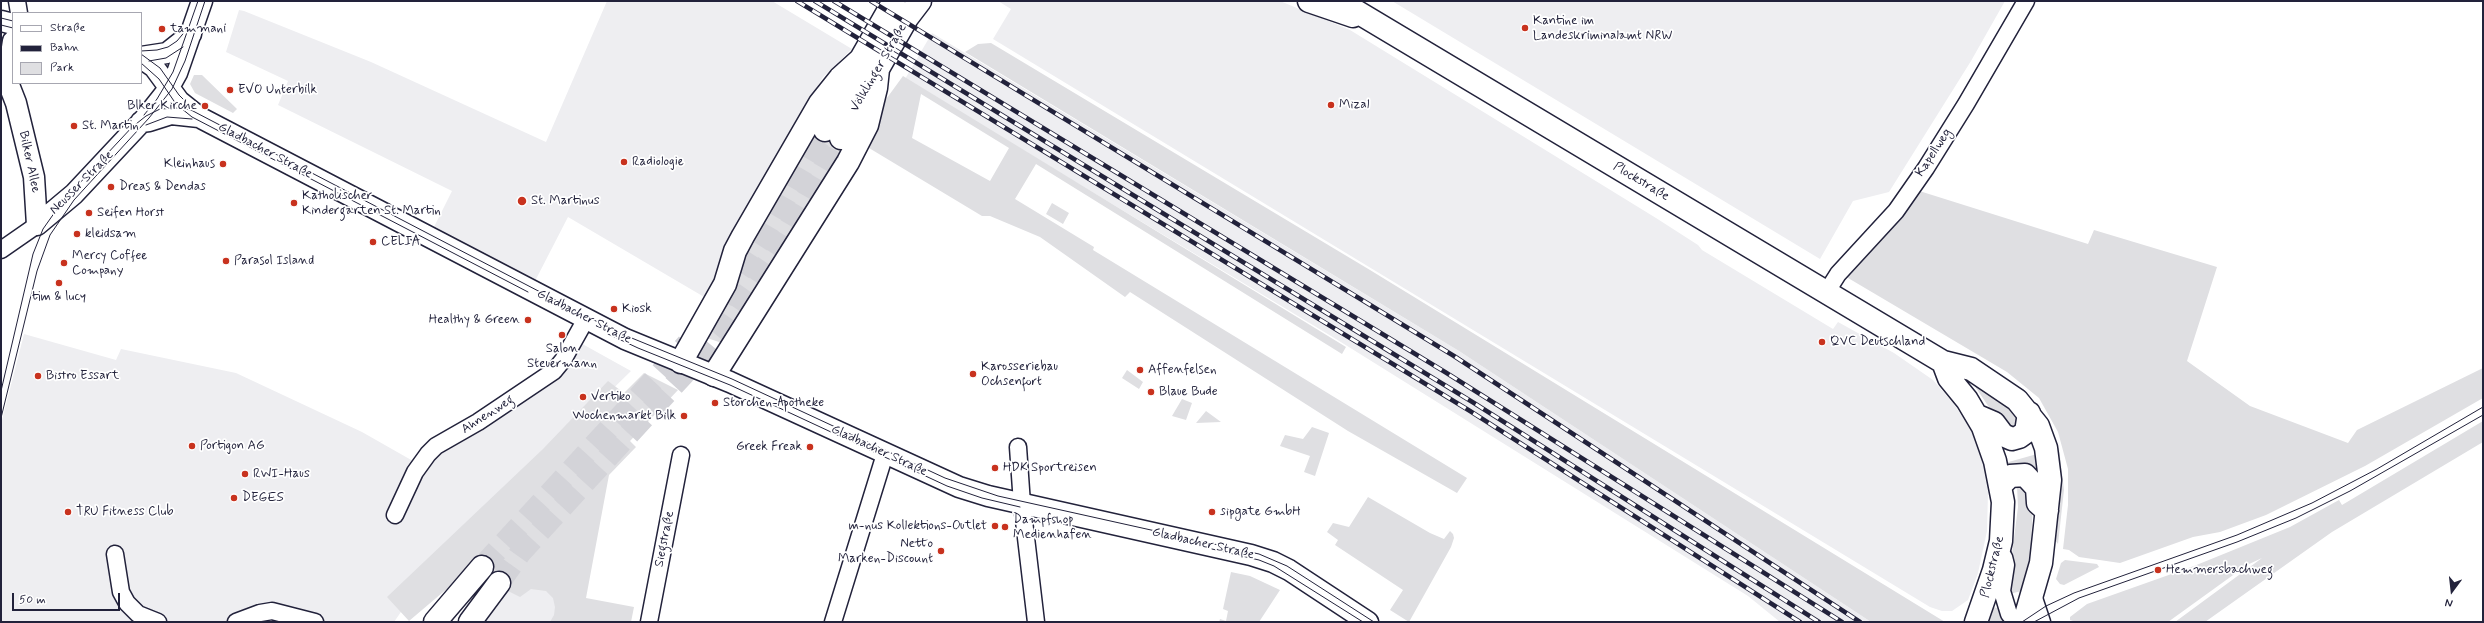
<!DOCTYPE html>
<html>
<head>
<meta charset="utf-8">
<style>
	body { margin:0 }
	#map { position:relative; width:2484px; height:623px; overflow:hidden; background:#fff; font-family:Mynerve,sans-serif }
	canvas { display:block }
	.frame { position:absolute; inset:0; border:2px solid #22223b; pointer-events:none }
	.legend { position:absolute; left:12px; top:12px; width:130px; height:72px; box-sizing:border-box; background:#fff; border:1px solid #a7a7b1; margin:0; padding:5px 7px; list-style:none; font-size:12px; color:#22223b }
	.legend li { display:flex; align-items:center; gap:8px; height:20px }
	.legend b { width:20px; border:1px solid #a7a7b1 }
	.north { position:absolute; left:2432px; top:571px; width:40px; height:40px; -webkit-text-stroke:3px #fff; paint-order:stroke; rotate:195deg; font-size:11px; font-weight:700; line-height:16px; text-align:center; color:#22223b }
	.north::after { content:''; display:block; margin:auto; width:14px; height:18px; background:#22223b; clip-path:polygon(50% 0,100% 100%,50% 72%,0 100%) }
	.scale { position:absolute; left:12px; top:593px; width:108px; height:18px; box-sizing:border-box; border:2px solid #22223b; border-top:0; padding-left:5px; font-size:12px; line-height:14px; white-space:nowrap; color:#22223b; -webkit-text-stroke:3px #fff; paint-order:stroke }
</style>
</head>
<body>
<div id="map">
<canvas width="2484" height="623"></canvas>
<div class="frame"></div>
<ul class="legend">
<li><b style="height:5px;background:#fff"></b>Straße</li>
<li><b style="height:5px;background:#22223b"></b>Bahn</li>
<li><b style="height:11px;background:#dfdfe2"></b>Park</li>
</ul>
<div class="north">N</div>
<div class="scale">50 m</div>
</div>
<script>
const ctx = document.querySelector('canvas').getContext('2d');
ctx.lineJoin = 'round';
function paint(path, color) { ctx.fillStyle = color; ctx.fill(path, 'evenodd'); }
const toPath = rows => new Path2D(rows.map(r => 'M' + r).join(''));
function stroke(path, color, width, dash) { ctx.strokeStyle = color; ctx.lineWidth = width; ctx.lineCap = dash ? 'butt' : 'round'; ctx.setLineDash(dash || []); ctx.stroke(path); }
function write(font, color, halo, rows, align = 'center') {
  ctx.font = font + ' Mynerve,sans-serif'; ctx.lineWidth = 3.5; ctx.setLineDash([]); ctx.textBaseline = 'middle'; ctx.strokeStyle = halo; ctx.fillStyle = color; for (const [text, x, y, turn = 0] of rows) {
    ctx.save(); ctx.translate(x, y); ctx.rotate((+turn || 0) * Math.PI / 180); ctx.textAlign = isNaN(turn) ? turn : align; if (halo) ctx.strokeText(text, 0, 0); ctx.fillText(text, 0, 0); ctx.restore();
  }
}
paint(toPath([
	[607,1,772,1,852,49,823,77,756,189,728,240,719,283,711,301,568,217,534,283,432,231,452,191,278,105,288,81,226,52,239,10,244,11,371,62,546,142],
	[998,1,1280,1,1350,30,1656,218,1698,245,1702,250,1833,329,1838,322,1894,353,1933,380,1953,403,1970,428,1981,456,1988,492,1987,531,1978,573,1968,600,1952,611,1942,611,1930,607,993,39,1011,9],
	[1392,1,2005,1,1971,61,1889,192,1853,201,1820,259],
	[932,33,1459,351,1871,622,1780,622,1748,596,1336,339,905,79],
	[24,334,116,360,121,349,236,373,362,432,413,461,542,384,577,341,631,371,435,563,394,622,1,622,1,424],
	[539,574,565,596,560,622,476,622,503,584]
]), '#eeeef1');
paint(toPath([
	[991,43,1370,270,1945,622,1871,622,1459,351,965,52,978,44],
	[194,75,202,75,237,109,233,113,195,93,190,84],
	[903,76,1346,347,1342,354,1036,164,1015,199,1094,247,1093,250,1467,478,1457,493,1348,431,1130,292,1125,297,1040,237,990,216,982,216,869,148,884,102],
	[921,94,1009,148,990,181,912,138],
	[816,125,850,142,725,344,704,337,741,249],
	[1913,189,2088,244,2094,230,2217,267,2187,361,2250,406,2348,443,2357,430,2483,368,2483,398,2365,466,2266,515,2220,532,2193,537,2120,563,2079,557,2069,550,2063,549,2068,505,2068,469,2058,432,2039,398,2007,372,1843,275],
	[1052,203,1069,213,1063,224,1046,214],
	[1127,370,1143,382,1139,389,1122,378],
	[644,373,678,390,630,441,636,447,609,475,586,598,634,607,631,622,550,622,554,615,555,607,553,598,546,591,531,589,520,597,508,591,474,562,455,582,409,621,387,597,543,449,608,381,624,393],
	[1975,381,2017,414,2019,421,2015,427,2013,428,1999,422,1974,385],
	[1182,399,1192,403,1186,420,1172,416],
	[1206,411,1221,422,1196,423],
	[2483,421,2483,442,2332,532,2205,622,2175,622,2262,558,2247,565,2168,622,2076,622,2070,620,2070,617,2087,604,2194,566,2290,527,2339,500,2342,505],
	[1312,427,1329,433,1315,476,1304,472,1310,456,1280,446,1285,435,1303,439],
	[2059,448,2064,490,2058,544,2055,540,2059,489,2056,449],
	[2037,454,2041,479,2006,467,2005,463],
	[2017,486,2024,486,2033,503,2030,564,2026,590,2009,594,2009,577,2018,507],
	[1368,497,1430,533,1444,539,1450,531,1453,534,1454,538,1451,547,1409,622,1390,610,1403,590,1335,545,1338,540,1327,532,1333,523,1349,527],
	[2065,560,2097,564,2099,567,2064,585,2060,584,2056,579,2061,563],
	[1231,572,1250,576,1280,590,1259,622,1219,622,1220,619,1226,621,1228,611,1223,609],
	[1991,607,1999,608,2008,622,1985,622]
]), '#dfdfe2');
stroke(toPath([
	[722,300,764,235,825,130],
	[482,567,687,344],
	[499,583,521,552,684,374,723,327,775,252,841,138]
]), '#d3d3d8', 22, [22, 11]);
const minor = toPath([
	[17,1,19,13],
	[1,250,37,225],
	[1826,293,1838,274,1896,211,1926,168,1966,104,2026,1],
	[1018,447,1022,504,1036,622],
	[395,515,415,472,428,454,436,446,478,422,554,371,563,360,586,319],
	[115,554,121,592,127,603,138,614,158,622],
	[2004,557,2006,565,2002,591,2009,614,2016,622],
	[2033,595,2042,622],
	[236,622,260,613,272,611,315,622],
	[649,622,681,455],
	[833,622,885,454]
]);
const tertiary = toPath([
	[1,21,13,24],
	[13,41,7,80,16,103,34,177,37,225],
	[141,57,167,53,191,34],
	[141,58,154,67,179,101,199,117,625,339,730,382,959,487,988,496,1251,555,1273,562,1289,570,1368,622],
	[141,122,149,121,171,114,199,117],
	[37,225,74,194,148,115,167,91,177,73,202,1]
]);
const secondary = toPath([
	[1309,1,1353,16],
	[1339,1,1943,362,1971,369,2017,400,2038,426,2046,448,2050,480,2041,563,2024,622],
	[1943,362,1949,378,1967,400,1983,427,1995,461,2003,502,2001,541,1994,570,1976,622],
	[1980,417,1994,423,2003,435,2012,439,2019,437,2026,432,2029,413],
	[2000,486,2010,476,2025,475,2037,488,2038,503,2047,511]
]);
const primary = toPath([
	[825,130,846,85,894,1],
	[841,138,855,109,907,18,920,1],
	[681,362,725,284,735,251,743,236,820,103,840,78,861,59],
	[714,375,848,162,867,125,876,88,878,69],
	[435,622,482,567],
	[470,622,499,583]
]);
stroke(minor, '#22223b', 19);
stroke(tertiary, '#22223b', 23);
stroke(secondary, '#22223b', 25);
stroke(primary, '#22223b', 25);
stroke(minor, '#fff', 16);
stroke(tertiary, '#fff', 20);
stroke(secondary, '#fff', 22);
stroke(primary, '#fff', 22);
stroke(toPath([
	[1,18,13,21],
	[1,25,13,28],
	[141,51,157,50,168,47,177,41,187,29],
	[141,54,160,68,179,95,193,109],
	[149,61,166,58,183,47],
	[141,63,159,79,176,104,192,117,528,292],
	[144,115,157,99,173,72,198,1],
	[146,125,167,117,192,119],
	[131,128,146,116,160,109,177,108,191,110,617,332,732,379,945,478,998,496,1259,554,1287,566,1374,622],
	[608,334,638,348,730,385,947,486,982,498,1020,507],
	[1,391,33,254,43,229,62,202,134,125],
	[1,418,37,271,50,235,74,200,149,118,172,89,185,61,205,1],
	[1212,549,1259,560,1274,566,1363,622],
	[2022,622,2046,606,2074,593,2237,535,2312,503,2377,469,2483,407],
	[2034,622,2079,598,2237,542,2296,518,2350,491,2483,415]
]), '#22223b', 1);
const rail = toPath([
	[797,1,1470,411,1800,622],
	[815,1,1474,403,1819,622],
	[834,1,1445,372,1842,622],
	[871,1,1454,356,1860,622]
]);
stroke(rail, '#22223b', 4.5);
stroke(rail, '#fff', 3, [9]);
for (const [x, y, r, color] of [
	[1525,28,4,"#c8321e"],
	[162,29,4,"#c8321e"],
	[230,90,4,"#c8321e"],
	[1331,105,4,"#c8321e"],
	[205,106,4,"#c8321e"],
	[74,126,4,"#c8321e"],
	[624,162,4,"#c8321e"],
	[223,164,4,"#c8321e"],
	[111,187,4,"#c8321e"],
	[522,201,5,"#c8321e"],
	[294,203,4,"#c8321e"],
	[89,213,4,"#c8321e"],
	[77,234,4,"#c8321e"],
	[373,242,4,"#c8321e"],
	[226,261,4,"#c8321e"],
	[64,263,4,"#c8321e"],
	[59,283,4,"#c8321e"],
	[614,309,4,"#c8321e"],
	[528,320,4,"#c8321e"],
	[562,335,4,"#c8321e"],
	[1822,342,4,"#c8321e"],
	[1140,370,4,"#c8321e"],
	[973,374,4,"#c8321e"],
	[38,376,4,"#c8321e"],
	[1151,392,4,"#c8321e"],
	[583,397,4,"#c8321e"],
	[715,403,4,"#c8321e"],
	[684,416,4,"#c8321e"],
	[192,446,4,"#c8321e"],
	[810,447,4,"#c8321e"],
	[995,468,4,"#c8321e"],
	[245,474,4,"#c8321e"],
	[234,498,4,"#c8321e"],
	[68,512,4,"#c8321e"],
	[1212,512,4,"#c8321e"],
	[995,526,4,"#c8321e"],
	[1005,527,4,"#c8321e"],
	[941,551,4,"#c8321e"],
	[2158,570,4,"#c8321e"]
]) { const dot = new Path2D(); dot.arc(x, y, r, 0, 2 * Math.PI); ctx.fillStyle = color; ctx.fill(dot); stroke(dot, '#fff', 1.5); }
write('13px', '#22223b', '#fff', [
	["Kantine im",1533,21],
	["Landeskriminalamt NRW",1533,36],
	["tammani",170,29],
	["EVO Unterbilk",238,90],
	["Mizal",1339,105],
	["Blker Kirche",197,106,"right"],
	["St. Martin",82,126],
	["Radiologie",632,162],
	["Kleinhaus",215,164,"right"],
	["Dreas & Dendas",119,187],
	["Katholischer",302,196],
	["Kindergarten St. Martin",302,211],
	["St. Martinus",531,201],
	["Seifen Horst",97,213],
	["kleidsam",85,234],
	["CELIA",381,242],
	["Mercy Coffee",72,256],
	["Company",72,271],
	["Parasol Island",234,261],
	["tim & lucy",59,297,"center"],
	["Kiosk",622,309],
	["Healthy & Green",520,320,"right"],
	["QVC Deutschland",1830,342],
	["Salon",562,349,"center"],
	["Steuermann",562,364,"center"],
	["Karosseriebau",981,367],
	["Ochsenfort",981,382],
	["Affenfelsen",1148,370],
	["Bistro Essart",46,376],
	["Blaue Bude",1159,392],
	["Vertiko",591,397],
	["Storchen-Apotheke",723,403],
	["Wochenmarkt Bilk",676,416,"right"],
	["Portigon AG",200,446],
	["Greek Freak",802,447,"right"],
	["HDK Sportreisen",1003,468],
	["RWI-Haus",253,474],
	["DEGES",242,498],
	["TRU Fitness Club",76,512],
	["sipgate GmbH",1220,512],
	["Dampfshop",1013,520],
	["Medienhafen",1013,535],
	["m-nus Kollektions-Outlet",987,526,"right"],
	["Netto",933,544,"right"],
	["Marken-Discount",933,559,"right"],
	["Hemmersbachweg",2166,570]
], 'left');
write('13px', '#22223b', '#fff', [
	["Völklinger Straße",879,68,-60],
	["Gladbacher Straße",265,151,28],
	["Kapellweg",1934,153,-57],
	["Bilker Allee",29,162,78],
	["Plockstraße",1641,182,31],
	["Neusser Straße",82,183,-45],
	["Gladbacher Straße",584,317,27],
	["Ahnenweg",488,415,-33],
	["Gladbacher Straße",879,451,25],
	["Siegstraße",665,539,-79],
	["Gladbacher Straße",1203,544,13],
	["Plockstraße",1993,567,-76]
]);
</script>
</body>
</html>
